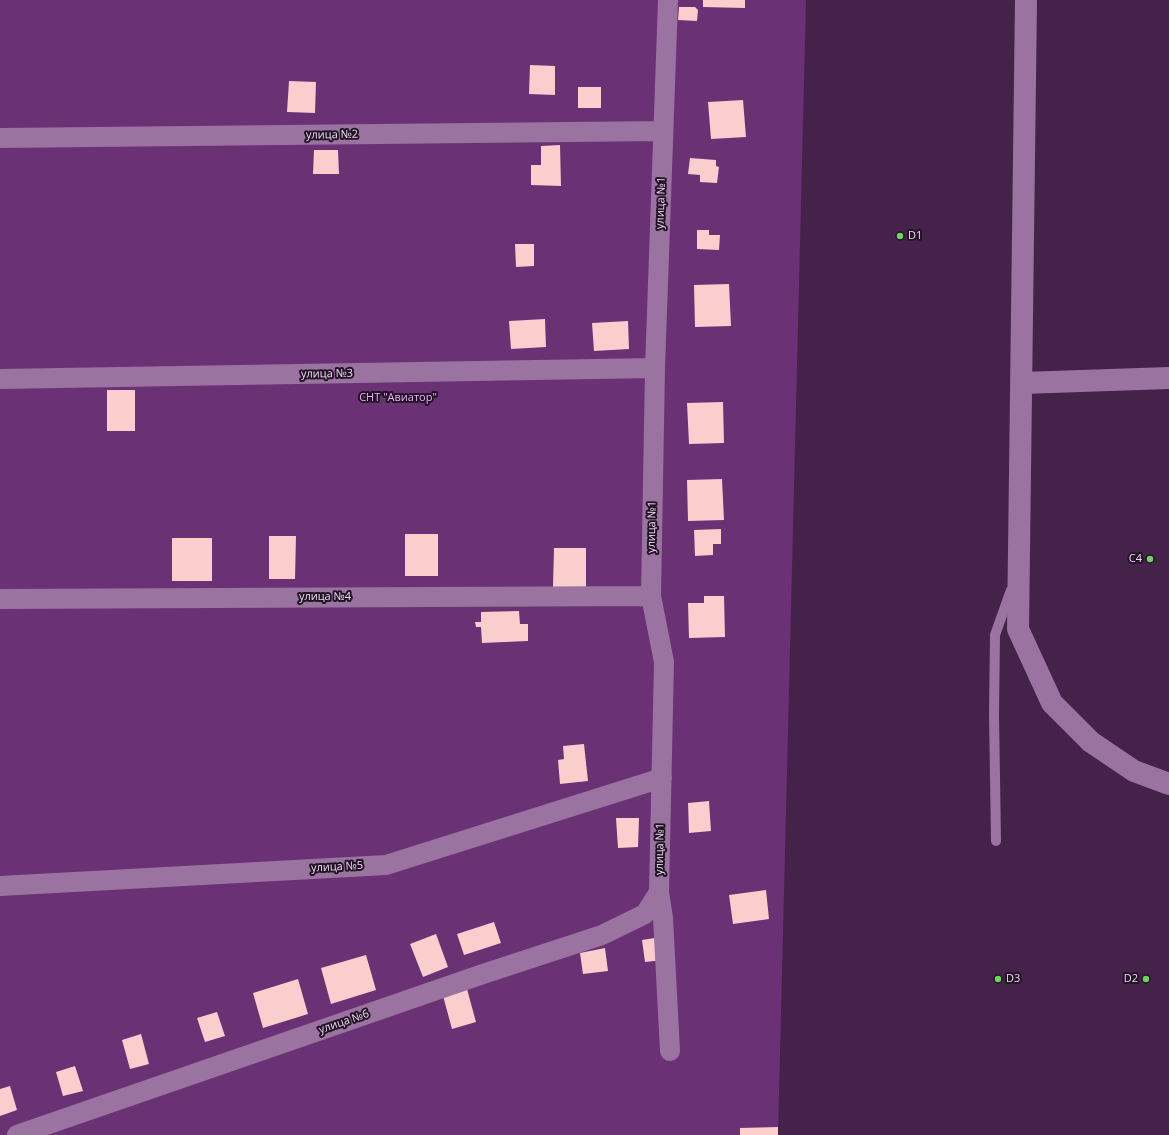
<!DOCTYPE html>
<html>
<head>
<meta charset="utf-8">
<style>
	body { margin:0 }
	canvas { display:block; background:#44224a }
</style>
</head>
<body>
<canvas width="1169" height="1135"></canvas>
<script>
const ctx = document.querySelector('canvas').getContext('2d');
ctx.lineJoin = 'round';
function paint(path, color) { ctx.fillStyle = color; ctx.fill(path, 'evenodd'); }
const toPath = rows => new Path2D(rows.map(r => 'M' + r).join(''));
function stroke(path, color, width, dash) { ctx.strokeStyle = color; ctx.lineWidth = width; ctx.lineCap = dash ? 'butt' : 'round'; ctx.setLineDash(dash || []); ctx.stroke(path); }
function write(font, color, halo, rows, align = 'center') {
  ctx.font = font + ' "Open Sans",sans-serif'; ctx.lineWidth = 4; ctx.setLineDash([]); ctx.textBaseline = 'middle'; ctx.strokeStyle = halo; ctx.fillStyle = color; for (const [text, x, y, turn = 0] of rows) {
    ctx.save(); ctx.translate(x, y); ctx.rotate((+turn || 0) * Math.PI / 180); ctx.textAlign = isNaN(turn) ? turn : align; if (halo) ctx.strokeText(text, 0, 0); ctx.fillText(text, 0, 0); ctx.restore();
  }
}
paint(toPath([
	[0,0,806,0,778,1135,0,1135]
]), '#6a3174');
paint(toPath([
	[703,0,745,0,745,8,703,7],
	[679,7,695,7,698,10,697,21,678,20],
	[530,65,555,66,555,95,529,94],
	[289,81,316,82,315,113,287,112],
	[578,87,601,87,601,108,578,108],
	[743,100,746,137,711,139,708,102],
	[560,145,561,186,531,185,531,165,541,165,541,146],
	[314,150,338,150,339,174,313,174],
	[690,158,716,160,716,166,719,167,717,183,700,182,700,175,688,174],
	[697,230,709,230,709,235,720,235,719,250,697,249],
	[515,244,534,244,534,266,516,267],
	[729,284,731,326,695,327,694,285],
	[545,319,546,347,511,349,509,321],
	[628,321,629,349,594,351,592,323],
	[107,390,135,390,135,431,107,431],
	[723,402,724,443,689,444,687,403],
	[722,479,724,520,688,521,687,480],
	[721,529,721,544,713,544,713,555,695,556,694,530],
	[405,534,438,534,438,576,405,576],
	[269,536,296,536,295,579,269,579],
	[172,538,212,538,212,581,172,581],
	[554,548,586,548,586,587,553,587],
	[704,596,724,596,725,637,689,638,688,603,704,603],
	[519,611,520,624,528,624,528,641,482,643,481,627,476,627,475,622,481,622,481,612],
	[584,744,588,781,560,784,558,760,564,759,563,746],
	[709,801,711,831,689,833,688,803],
	[616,818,639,818,638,847,618,848],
	[766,890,769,919,733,924,729,895],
	[494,922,501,943,464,955,457,934],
	[436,934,448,967,423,977,410,944],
	[661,937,664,960,645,962,642,940],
	[605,948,608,971,583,974,580,953],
	[366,955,376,990,331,1004,321,968],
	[298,979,308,1014,263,1028,253,993],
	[467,989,476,1022,452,1029,443,996],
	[217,1012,225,1036,205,1042,197,1018],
	[141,1034,149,1064,130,1069,122,1040],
	[75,1066,83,1091,63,1096,56,1072],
	[10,1086,17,1110,0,1116,0,1089],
	[778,1127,778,1135,740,1135,740,1128]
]), '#f9cecc');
stroke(toPath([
	[996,841,994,714,995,635,1011,590]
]), '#9a73a1', 10);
stroke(toPath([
	[668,0,655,368,651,596,664,662,659,892,663,918,670,1051],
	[0,138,663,131],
	[0,379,655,368],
	[0,599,651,596],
	[0,886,386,865,662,778],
	[17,1135,483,974,602,935,645,914,659,892]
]), '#9a73a1', 20);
stroke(toPath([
	[1026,0,1018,629,1052,703,1091,742,1134,771,1169,784],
	[1022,383,1169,378]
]), '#9a73a1', 22);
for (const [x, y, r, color] of [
	[900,236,4,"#6ed360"],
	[1150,559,4,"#6ed360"],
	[998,979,4,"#6ed360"],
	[1146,979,4,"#6ed360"]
]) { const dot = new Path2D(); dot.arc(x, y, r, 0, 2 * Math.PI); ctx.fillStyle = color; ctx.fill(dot); stroke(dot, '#221325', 1.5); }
write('11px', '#efdaf3', '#221325', [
	["улица №2",332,135,-1],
	["улица №1",661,203,-88],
	["улица №3",327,374,-1],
	["улица №1",652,527,-89],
	["улица №4",325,597],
	["улица №1",660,849,-89],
	["улица №5",337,867,-3],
	["улица №6",344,1022,-19]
]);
write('11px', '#efdaf3', '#221325', [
	["D1",908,236],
	["C4",1142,559,"right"],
	["D3",1006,979],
	["D2",1138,979,"right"]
], 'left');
write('11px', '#efaffb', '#221325', [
	["СНТ \"Авиатор\"",398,398]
]);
</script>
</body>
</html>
